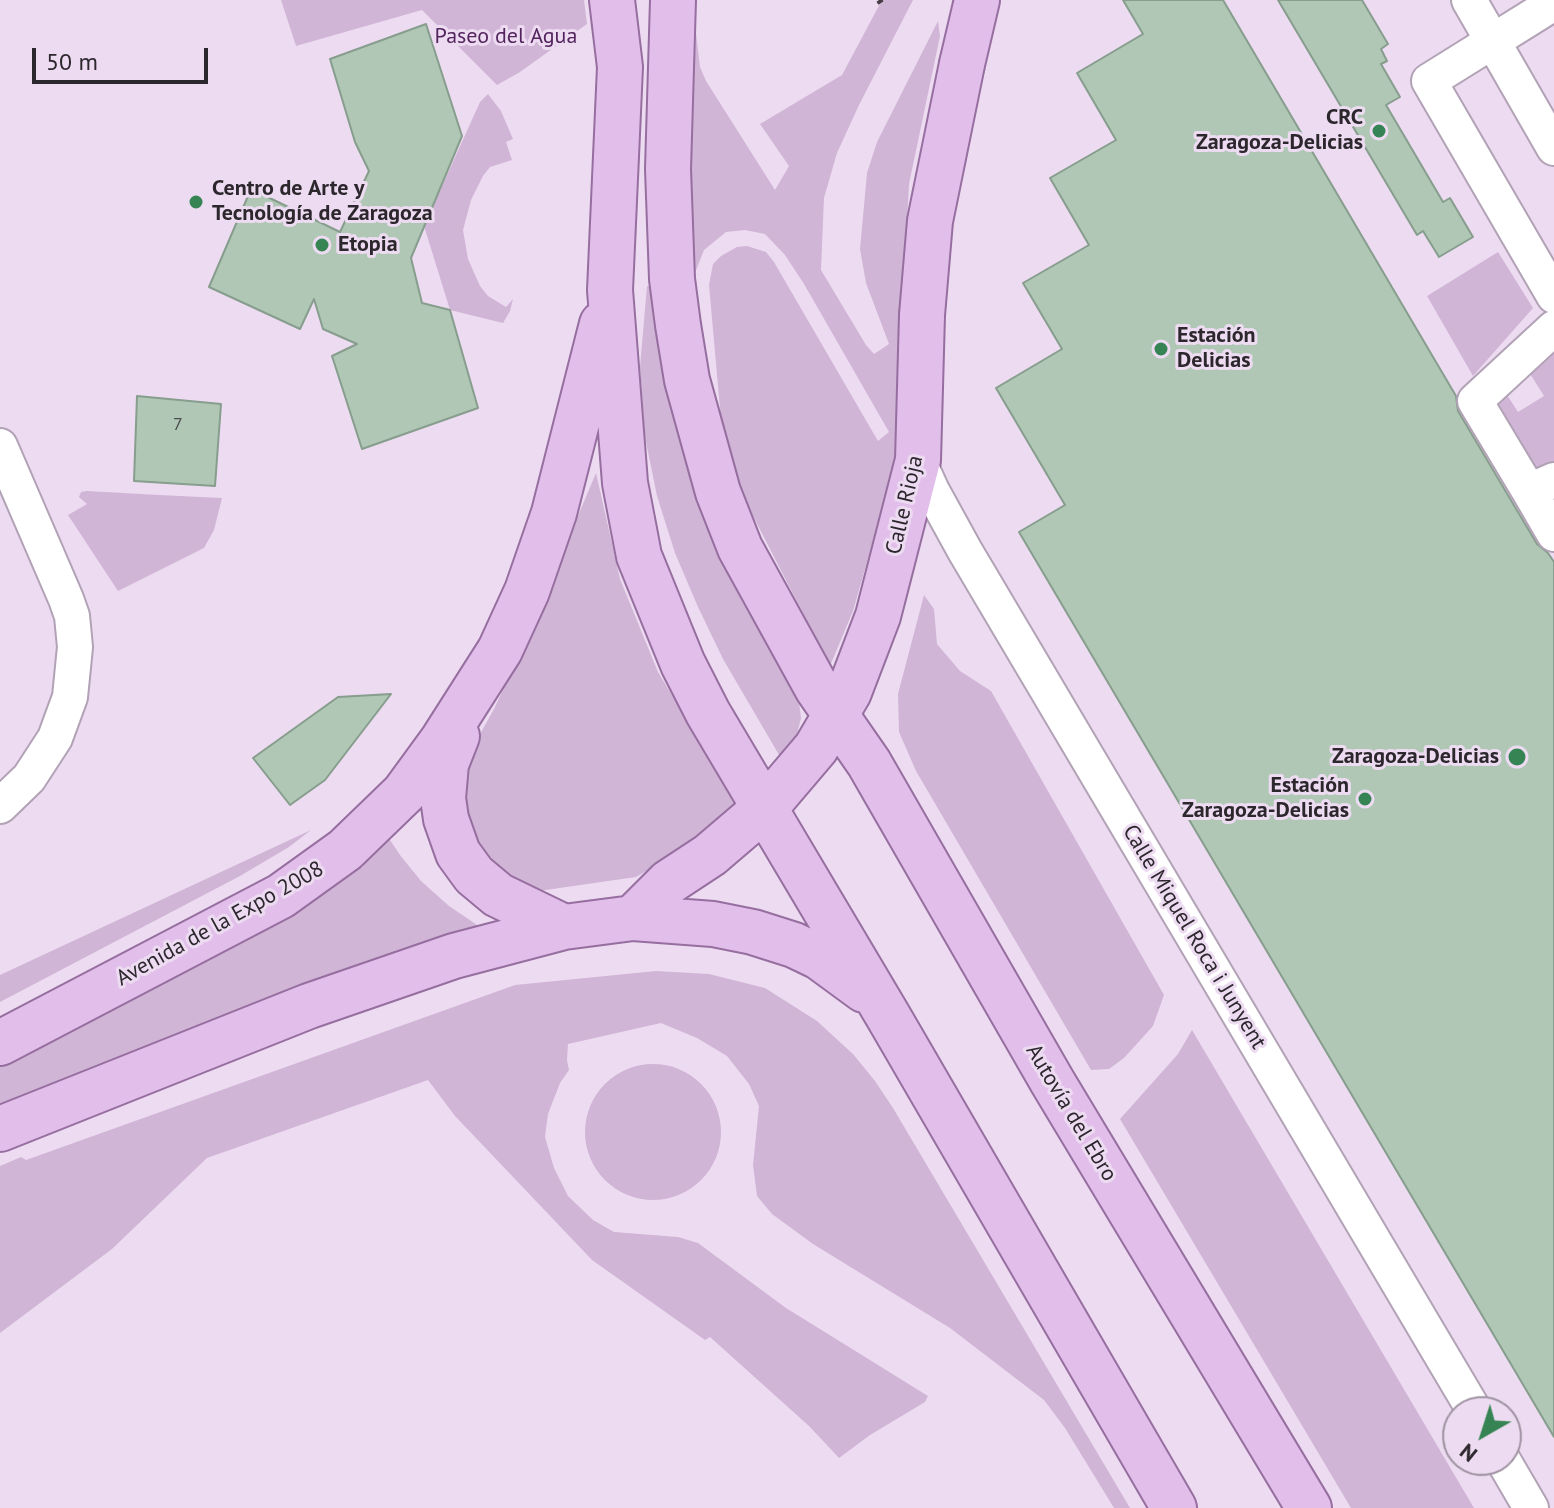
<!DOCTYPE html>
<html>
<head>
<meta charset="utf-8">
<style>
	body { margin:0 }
	#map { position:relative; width:1554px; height:1508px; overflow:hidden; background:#eddcf1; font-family:"PT Sans",sans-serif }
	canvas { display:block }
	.north { position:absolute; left:1442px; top:1396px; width:80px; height:80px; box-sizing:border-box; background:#eddcf1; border:2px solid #a093a3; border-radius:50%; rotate:219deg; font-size:22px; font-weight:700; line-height:32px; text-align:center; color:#2c262d }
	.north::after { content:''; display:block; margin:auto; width:28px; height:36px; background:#368454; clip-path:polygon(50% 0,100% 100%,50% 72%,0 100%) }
	.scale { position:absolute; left:32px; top:48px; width:176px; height:36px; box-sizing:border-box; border:4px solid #2c262d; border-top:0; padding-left:10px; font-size:24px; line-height:28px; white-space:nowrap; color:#2c262d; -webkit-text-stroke:6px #eddcf1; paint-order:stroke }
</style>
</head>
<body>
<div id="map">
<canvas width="1554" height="1508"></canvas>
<div class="north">N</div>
<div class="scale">50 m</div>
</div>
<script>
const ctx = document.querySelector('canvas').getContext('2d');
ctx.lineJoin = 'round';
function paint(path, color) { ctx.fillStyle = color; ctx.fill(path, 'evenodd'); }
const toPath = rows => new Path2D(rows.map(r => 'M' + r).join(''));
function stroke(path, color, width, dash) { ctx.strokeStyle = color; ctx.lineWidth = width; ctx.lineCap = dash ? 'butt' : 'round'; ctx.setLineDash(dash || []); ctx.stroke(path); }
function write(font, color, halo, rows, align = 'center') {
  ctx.font = font + ' "PT Sans",sans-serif'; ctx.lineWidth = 6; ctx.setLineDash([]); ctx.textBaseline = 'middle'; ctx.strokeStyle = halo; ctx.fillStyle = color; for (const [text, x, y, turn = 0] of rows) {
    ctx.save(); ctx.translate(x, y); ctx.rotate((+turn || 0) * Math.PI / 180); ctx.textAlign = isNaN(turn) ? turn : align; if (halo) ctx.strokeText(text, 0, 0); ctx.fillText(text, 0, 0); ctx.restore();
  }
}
paint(toPath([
	[281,0,584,0,587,24,520,72,497,85,422,10,296,46],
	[882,0,913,0,859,105,837,153,824,198,821,270,866,345,874,354,889,344,866,283,860,249,867,173,877,142,938,21,940,36,909,184,894,467,853,611,830,666,733,477,723,442,709,285,713,264,721,256,737,247,747,246,766,252,774,262,878,441,889,432,804,284,785,255,765,234,745,230,726,232,704,250,695,273,691,272,688,162,696,33,700,67,706,81,775,190,789,166,760,124,842,75],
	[488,94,501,111,513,139,506,142,512,160,490,167,483,176,471,200,463,230,468,259,480,286,488,296,506,307,513,299,510,311,503,323,450,310,424,226,480,102],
	[1498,252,1533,308,1473,376,1427,296],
	[647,286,652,286,798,694,801,718,796,738,782,760,723,659,698,607,675,553,657,496,645,437,640,367],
	[1554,346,1554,461,1530,473,1494,411,1507,395,1518,412,1544,396,1529,372],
	[596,473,620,579,658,672,739,807,691,845,636,877,525,893,474,848,463,815,466,759,494,709,518,658],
	[87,491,159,495,222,498,214,530,204,548,118,591,68,515,87,504,79,497,81,492],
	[924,595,934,609,937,644,960,671,991,691,1164,995,1153,1026,1124,1058,1109,1069,1091,1070,916,771,899,732,898,694],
	[311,830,289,847,240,876,0,1002,0,975],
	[384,831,400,855,421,881,449,906,486,931,0,1108,0,1063],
	[656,971,709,974,765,988,817,1021,853,1054,875,1081,893,1108,1130,1508,1114,1508,1065,1428,1044,1400,950,1328,813,1244,772,1214,757,1196,753,1165,759,1106,749,1084,727,1056,697,1038,661,1023,568,1044,567,1060,569,1070,560,1083,548,1114,545,1137,554,1168,568,1196,593,1220,614,1232,678,1237,698,1243,786,1308,928,1396,925,1402,870,1435,839,1458,809,1426,710,1337,705,1340,592,1260,455,1116,428,1080,207,1158,112,1249,0,1333,0,1166,21,1157,26,1160,515,985],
	[1192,1030,1474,1508,1351,1508,1120,1119,1178,1054],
	'585 1132a68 68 0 1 1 136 0a68 68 0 1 1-136 0Z'
]), '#d0b5d6');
const building = toPath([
	[1123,0,1223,0,1456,396,1458,411,1537,544,1548,553,1554,562,1554,1437,1019,532,1065,505,996,388,1062,349,1023,283,1089,245,1050,178,1116,140,1077,73,1143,34,1123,0],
	[1278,0,1362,0,1388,44,1381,49,1387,61,1381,64,1400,97,1386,105,1443,202,1450,198,1473,237,1439,257,1423,231,1417,235,1278,0],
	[426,24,462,136,411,258,422,303,450,310,478,408,362,449,332,356,357,344,323,329,314,299,300,329,209,287,251,189,340,232,369,171,355,142,330,59,426,24],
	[137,396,221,404,215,486,134,481,137,396],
	[391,694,325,780,290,805,253,758,338,697,391,694]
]);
paint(building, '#b0c7b6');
stroke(building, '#879d8d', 2);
const minor = toPath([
	[1469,0,1554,148],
	[1554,3,1429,81,1554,296],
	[0,446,66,599,72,616,75,647,70,697,55,738,29,778,0,806],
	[918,460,932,491,965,551,1475,1412],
	[1554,480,1529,491,1554,534],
	[1529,491,1475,401,1554,328],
	[1503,1460,1531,1508]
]);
const major = toPath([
	[612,0,620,67,610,290,625,483,639,556,683,664,708,713,888,1016,1174,1508],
	[673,0,668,169,672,279,678,325,687,380,718,492,740,548,817,688,869,763,1052,1081,1309,1508],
	[962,64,977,0],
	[457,736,446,764,443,798,446,819,458,853,474,875,498,895,564,927],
	[633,918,669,882,710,855,765,808,816,748,849,692,878,616,918,460,922,315],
	[0,1043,281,896,345,850,404,793,442,741,500,650,527,591,554,513,602,324],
	[0,1129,309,1006,454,956,564,927,633,918,713,924,753,932,794,945,819,957,864,990]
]);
stroke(minor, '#b2a2b6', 38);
stroke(major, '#966e9f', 48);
stroke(minor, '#fff', 34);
stroke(major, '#e2bfeb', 44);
stroke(toPath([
	[879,0,881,3]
]), '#433c44', 6, [4, 8]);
const majorBridge = toPath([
	[922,315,930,221,962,64]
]);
stroke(majorBridge, '#966e9f', 48, []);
stroke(majorBridge, '#e2bfeb', 44);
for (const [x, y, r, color] of [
	[1379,131,8,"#368454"],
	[196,202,8,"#368454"],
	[322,245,8,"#368454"],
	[1161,349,8,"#368454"],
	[1517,757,10,"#368454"],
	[1365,799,8,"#368454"]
]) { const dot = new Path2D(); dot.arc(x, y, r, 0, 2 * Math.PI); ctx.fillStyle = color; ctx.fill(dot); stroke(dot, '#eddcf1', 3); }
write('18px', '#4d4e4f', null, [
	["7",178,425]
]);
write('22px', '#53245e', '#eddcf1', [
	["Paseo del Agua",506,37]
]);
write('bold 22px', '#2c262d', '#eddcf1', [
	["CRC",1363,118],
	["Zaragoza-Delicias",1363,143],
	["Centro de Arte y",212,189,"left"],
	["Tecnología de Zaragoza",212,214,"left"],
	["Etopia",338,245,"left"],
	["Estación",1177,336,"left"],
	["Delicias",1177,361,"left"],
	["Zaragoza-Delicias",1499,757],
	["Estación",1349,786],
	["Zaragoza-Delicias",1349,811]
], 'right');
write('22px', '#2c262d', '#eddcf1', [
	["Calle Rioja",905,505,-77],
	["Avenida de la Expo 2008",220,924,-29],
	["Calle Miquel Roca i Junyent",1194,937,59],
	["Autovía del Ebro",1071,1113,59]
]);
</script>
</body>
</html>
